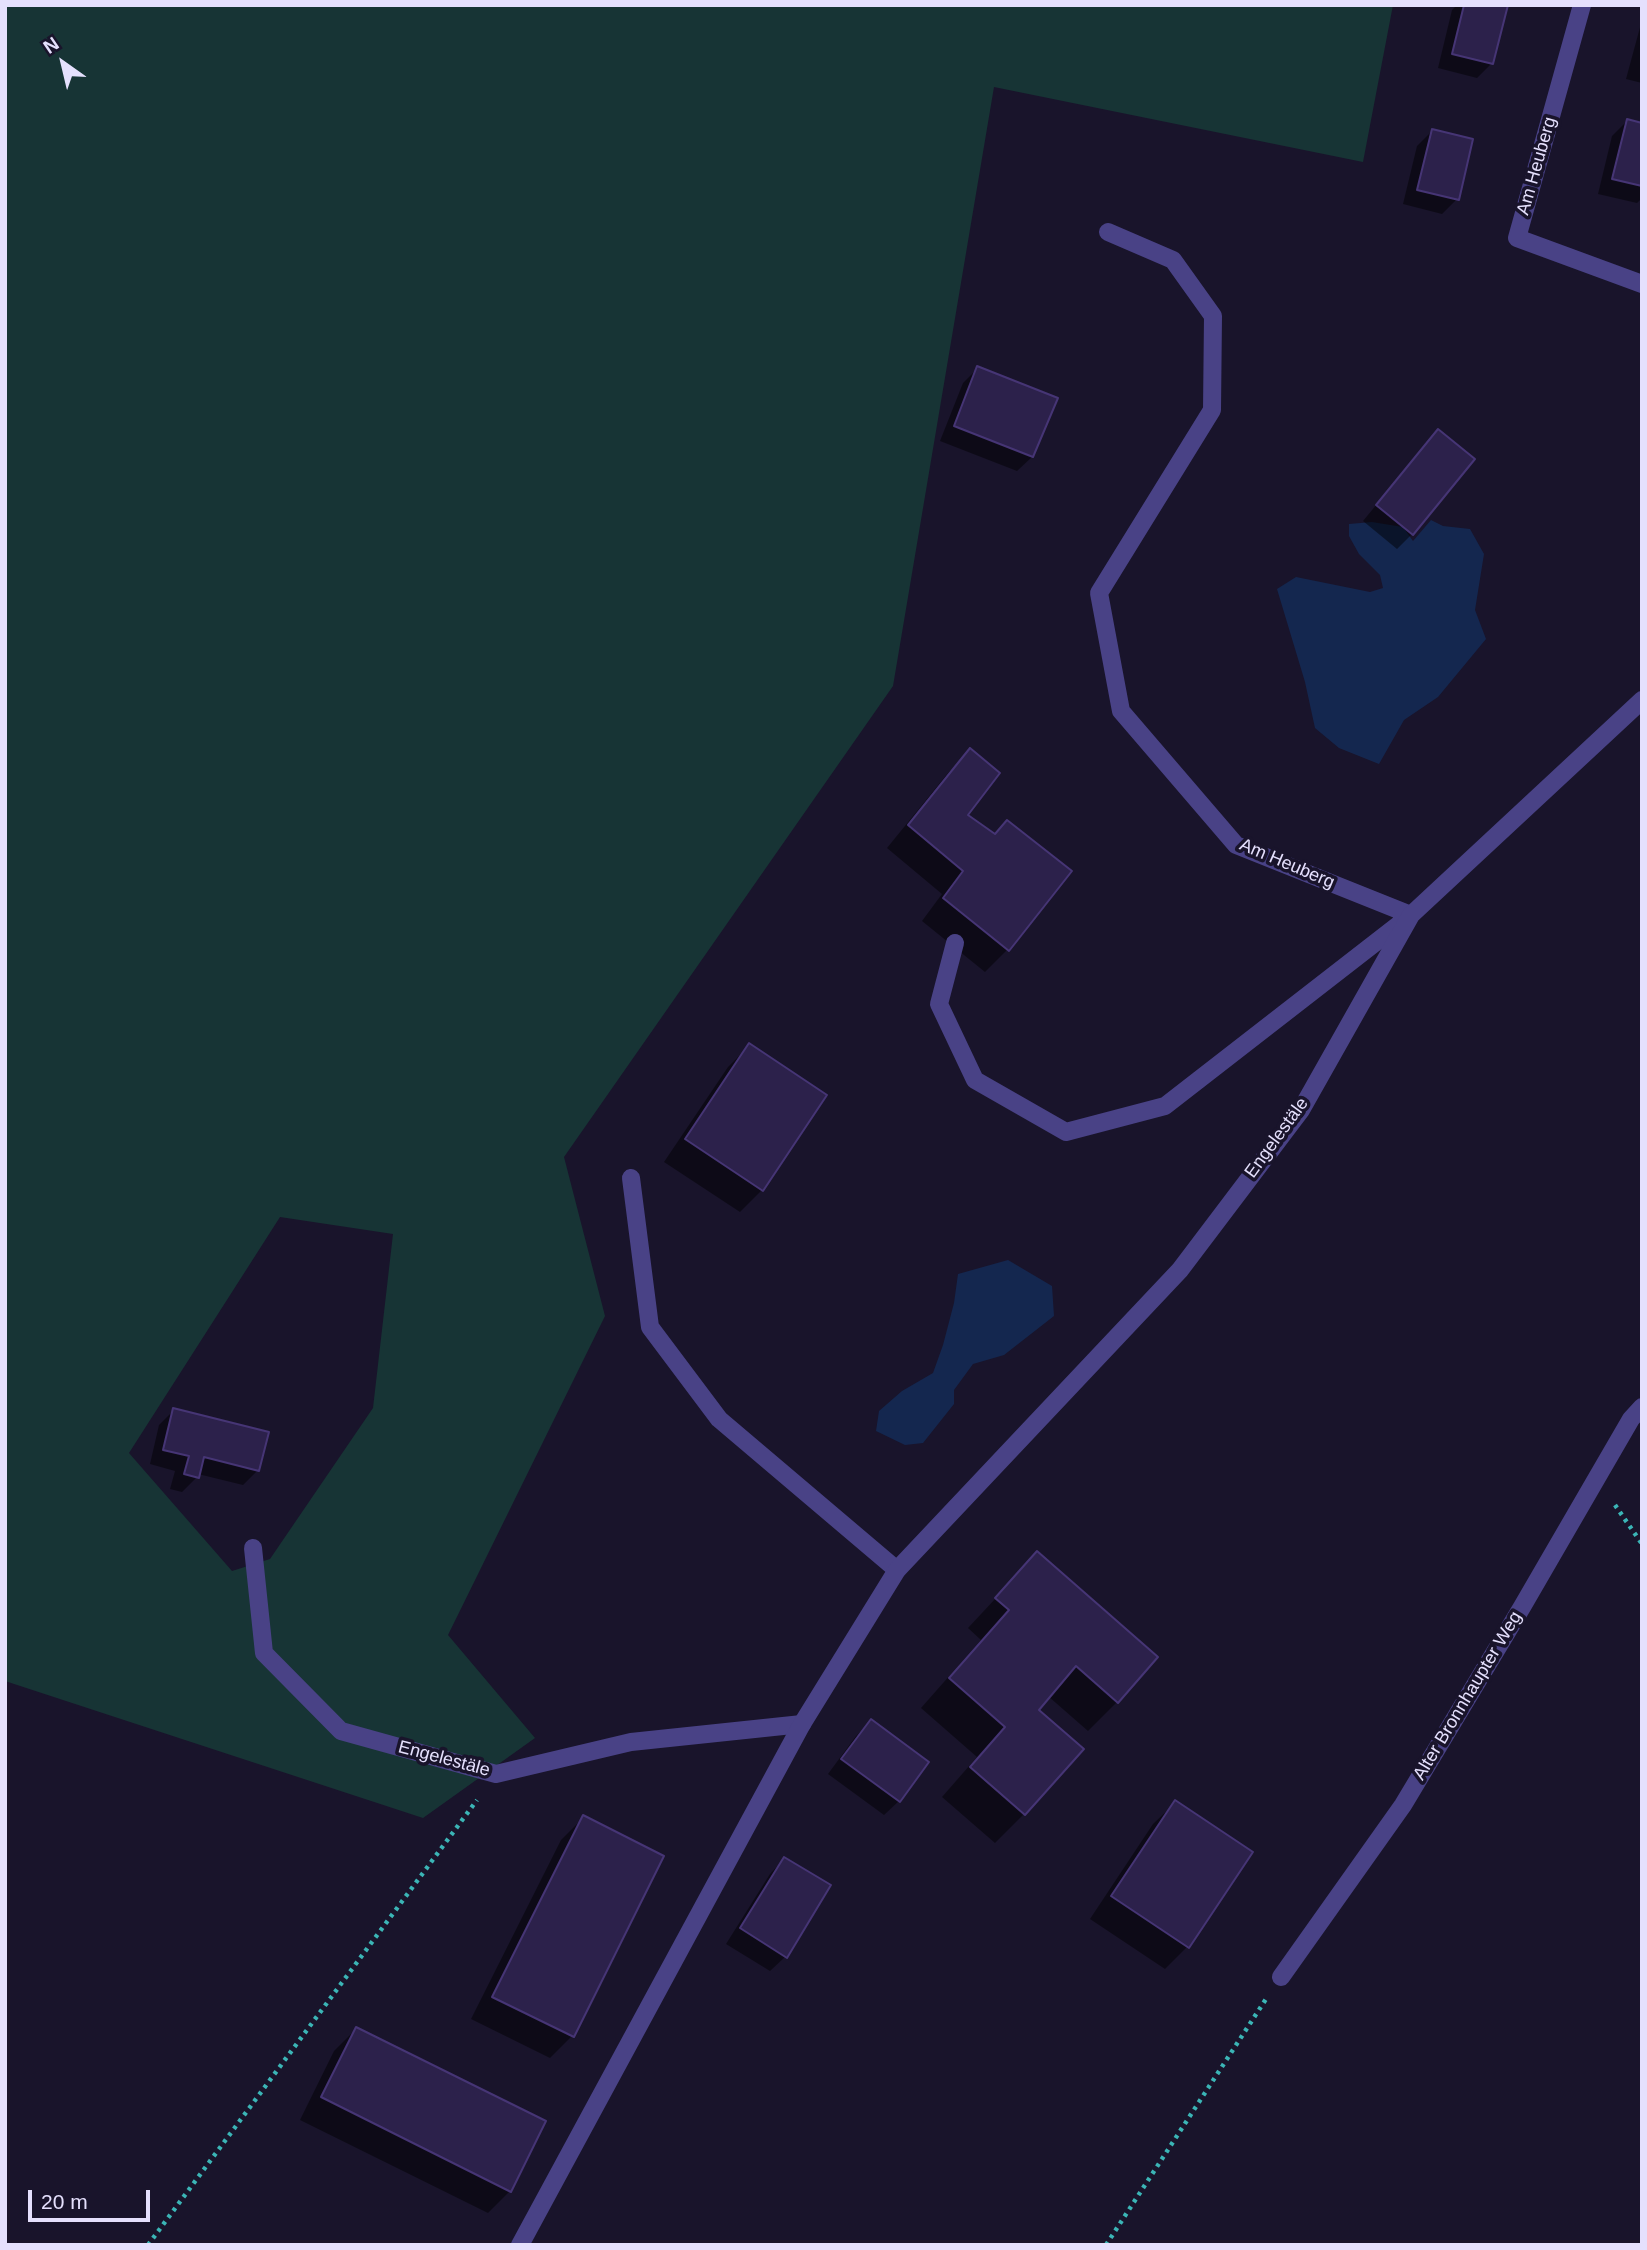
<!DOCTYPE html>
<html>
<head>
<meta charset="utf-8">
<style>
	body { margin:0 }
	#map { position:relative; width:1647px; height:2250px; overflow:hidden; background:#19142b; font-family:Arial,sans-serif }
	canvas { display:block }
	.frame { position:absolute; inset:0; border:7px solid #e5e0fd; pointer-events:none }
	.north { position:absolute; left:28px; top:28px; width:70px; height:70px; -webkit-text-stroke:5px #19142b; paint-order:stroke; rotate:326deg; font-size:19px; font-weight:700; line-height:28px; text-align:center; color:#e5e0fd }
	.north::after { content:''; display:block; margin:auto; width:24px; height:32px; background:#e5e0fd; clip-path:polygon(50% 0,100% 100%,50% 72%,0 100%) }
	.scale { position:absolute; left:28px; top:2190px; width:122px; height:32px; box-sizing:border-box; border:4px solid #e5e0fd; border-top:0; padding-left:9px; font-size:21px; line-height:24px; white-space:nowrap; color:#e5e0fd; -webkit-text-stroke:5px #19142b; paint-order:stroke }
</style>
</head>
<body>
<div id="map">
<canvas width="1647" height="2250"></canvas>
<div class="frame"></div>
<div class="north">N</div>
<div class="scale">20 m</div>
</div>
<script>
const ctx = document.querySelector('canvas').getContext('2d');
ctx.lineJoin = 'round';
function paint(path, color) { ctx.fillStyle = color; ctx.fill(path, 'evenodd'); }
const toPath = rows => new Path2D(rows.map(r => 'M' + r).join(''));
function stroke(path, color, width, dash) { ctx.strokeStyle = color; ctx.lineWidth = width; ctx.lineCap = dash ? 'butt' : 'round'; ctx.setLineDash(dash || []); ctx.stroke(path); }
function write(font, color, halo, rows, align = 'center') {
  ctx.font = font + ' Arial,sans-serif'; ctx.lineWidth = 7; ctx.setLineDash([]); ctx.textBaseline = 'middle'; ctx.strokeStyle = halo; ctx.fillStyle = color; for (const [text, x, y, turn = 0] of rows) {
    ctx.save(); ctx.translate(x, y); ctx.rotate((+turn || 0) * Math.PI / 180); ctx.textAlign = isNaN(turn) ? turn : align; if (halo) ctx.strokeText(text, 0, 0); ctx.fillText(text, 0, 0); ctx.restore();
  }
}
paint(toPath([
	[5,5,1393,5,1363,162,994,87,893,686,564,1157,605,1316,448,1635,535,1738,423,1818,5,1681],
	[280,1217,393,1234,373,1408,270,1559,232,1571,129,1453]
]), '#173435');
paint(toPath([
	[1431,520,1443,526,1470,529,1484,554,1475,610,1486,639,1438,697,1404,720,1379,764,1339,748,1315,728,1305,682,1277,589,1296,577,1370,592,1383,588,1380,575,1359,554,1349,536,1349,524,1372,522,1403,527,1413,541],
	[1008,1260,1052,1286,1054,1316,1004,1355,973,1364,954,1390,954,1404,923,1443,905,1445,876,1431,879,1411,902,1391,933,1373,943,1345,954,1303,958,1274]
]), '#14274f');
paint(toPath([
	[1457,5,1506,5,1492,63,1477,78,1438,68,1452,10],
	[1642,20,1642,83,1626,79],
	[1627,121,1642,125,1642,198,1637,203,1598,194,1612,136],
	[1432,131,1457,199,1442,214,1403,204,1417,146],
	[978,368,1032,457,1017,471,940,441,963,383],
	[1438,432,1472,460,1412,534,1397,549,1363,521,1424,447],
	[970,751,965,815,993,835,1007,822,1007,950,985,972,922,921,942,894,887,848,948,773],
	[750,1045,762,1190,740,1212,664,1162,728,1067],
	[174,1410,258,1470,243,1485,198,1474,197,1477,182,1492,170,1489,175,1471,150,1464,159,1425],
	[1037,1554,1117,1702,1088,1731,1048,1696,1037,1710,1024,1814,995,1843,942,1797,977,1757,921,1708,981,1640,968,1628],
	[871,1721,899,1801,884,1815,828,1774,856,1736],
	[1176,1802,1187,1947,1165,1969,1090,1919,1153,1824],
	[583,1818,572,2036,550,2058,471,2019,561,1840],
	[784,1859,785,1957,770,1971,726,1944,770,1874],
	[356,2029,510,2191,488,2213,300,2120,334,2051]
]), '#0007');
const building = toPath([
	[1464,5,1508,5,1493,64,1452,54,1464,5],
	[1627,119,1642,123,1642,186,1612,179,1627,119],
	[1432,129,1473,139,1459,200,1417,190,1432,129],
	[977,366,1058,398,1033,457,954,426,977,366],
	[1438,429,1475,459,1413,535,1376,505,1438,429],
	[970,748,1000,773,968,815,995,834,1007,820,1072,871,1009,951,943,898,963,871,908,825,970,748],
	[749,1043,827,1095,763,1191,685,1139,749,1043],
	[173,1408,269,1432,259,1471,204,1457,199,1478,184,1474,189,1456,163,1450,173,1408],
	[1037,1551,1158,1657,1118,1703,1076,1666,1039,1710,1084,1749,1025,1815,970,1767,1005,1727,949,1678,1009,1610,995,1598,1037,1551],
	[871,1719,929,1762,900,1802,841,1759,871,1719],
	[1175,1800,1253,1852,1189,1948,1111,1896,1175,1800],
	[583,1815,664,1856,574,2037,492,1997,583,1815],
	[784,1857,831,1885,787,1958,740,1928,784,1857],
	[356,2027,546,2121,511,2192,321,2097,356,2027]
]);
paint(building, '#2c214b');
stroke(building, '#463575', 2);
stroke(toPath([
	[1615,1505,1642,1544],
	[148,2245,477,1800],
	[1106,2245,1266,1999]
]), '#3bb5b6', 4.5, [3.5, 5]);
stroke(toPath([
	[955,943,939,1004,975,1080,1066,1132,1165,1106,1411,915,1236,845,1121,711,1099,593,1212,410,1213,316,1173,260,1108,232],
	[631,1178,650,1327,719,1419,897,1570],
	[253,1548,264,1653,341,1731,496,1774,631,1742,802,1724]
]), '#494286', 18);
stroke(toPath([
	[1582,5,1517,238,1642,284],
	[1281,1977,1403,1805,1522,1607,1631,1419,1642,1407],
	[520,2245,802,1724,897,1570,1180,1270,1301,1110,1411,915,1642,700]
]), '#494286', 18);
write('18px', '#e5e0fd', '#19142b', [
	["Am Heuberg",1537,166,-74],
	["Am Heuberg",1287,864,23],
	["Engelestäle",1277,1138,-54],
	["Alter Bronnhaupter Weg",1468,1696,-59],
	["Engelestäle",444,1759,15]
]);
</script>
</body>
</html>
